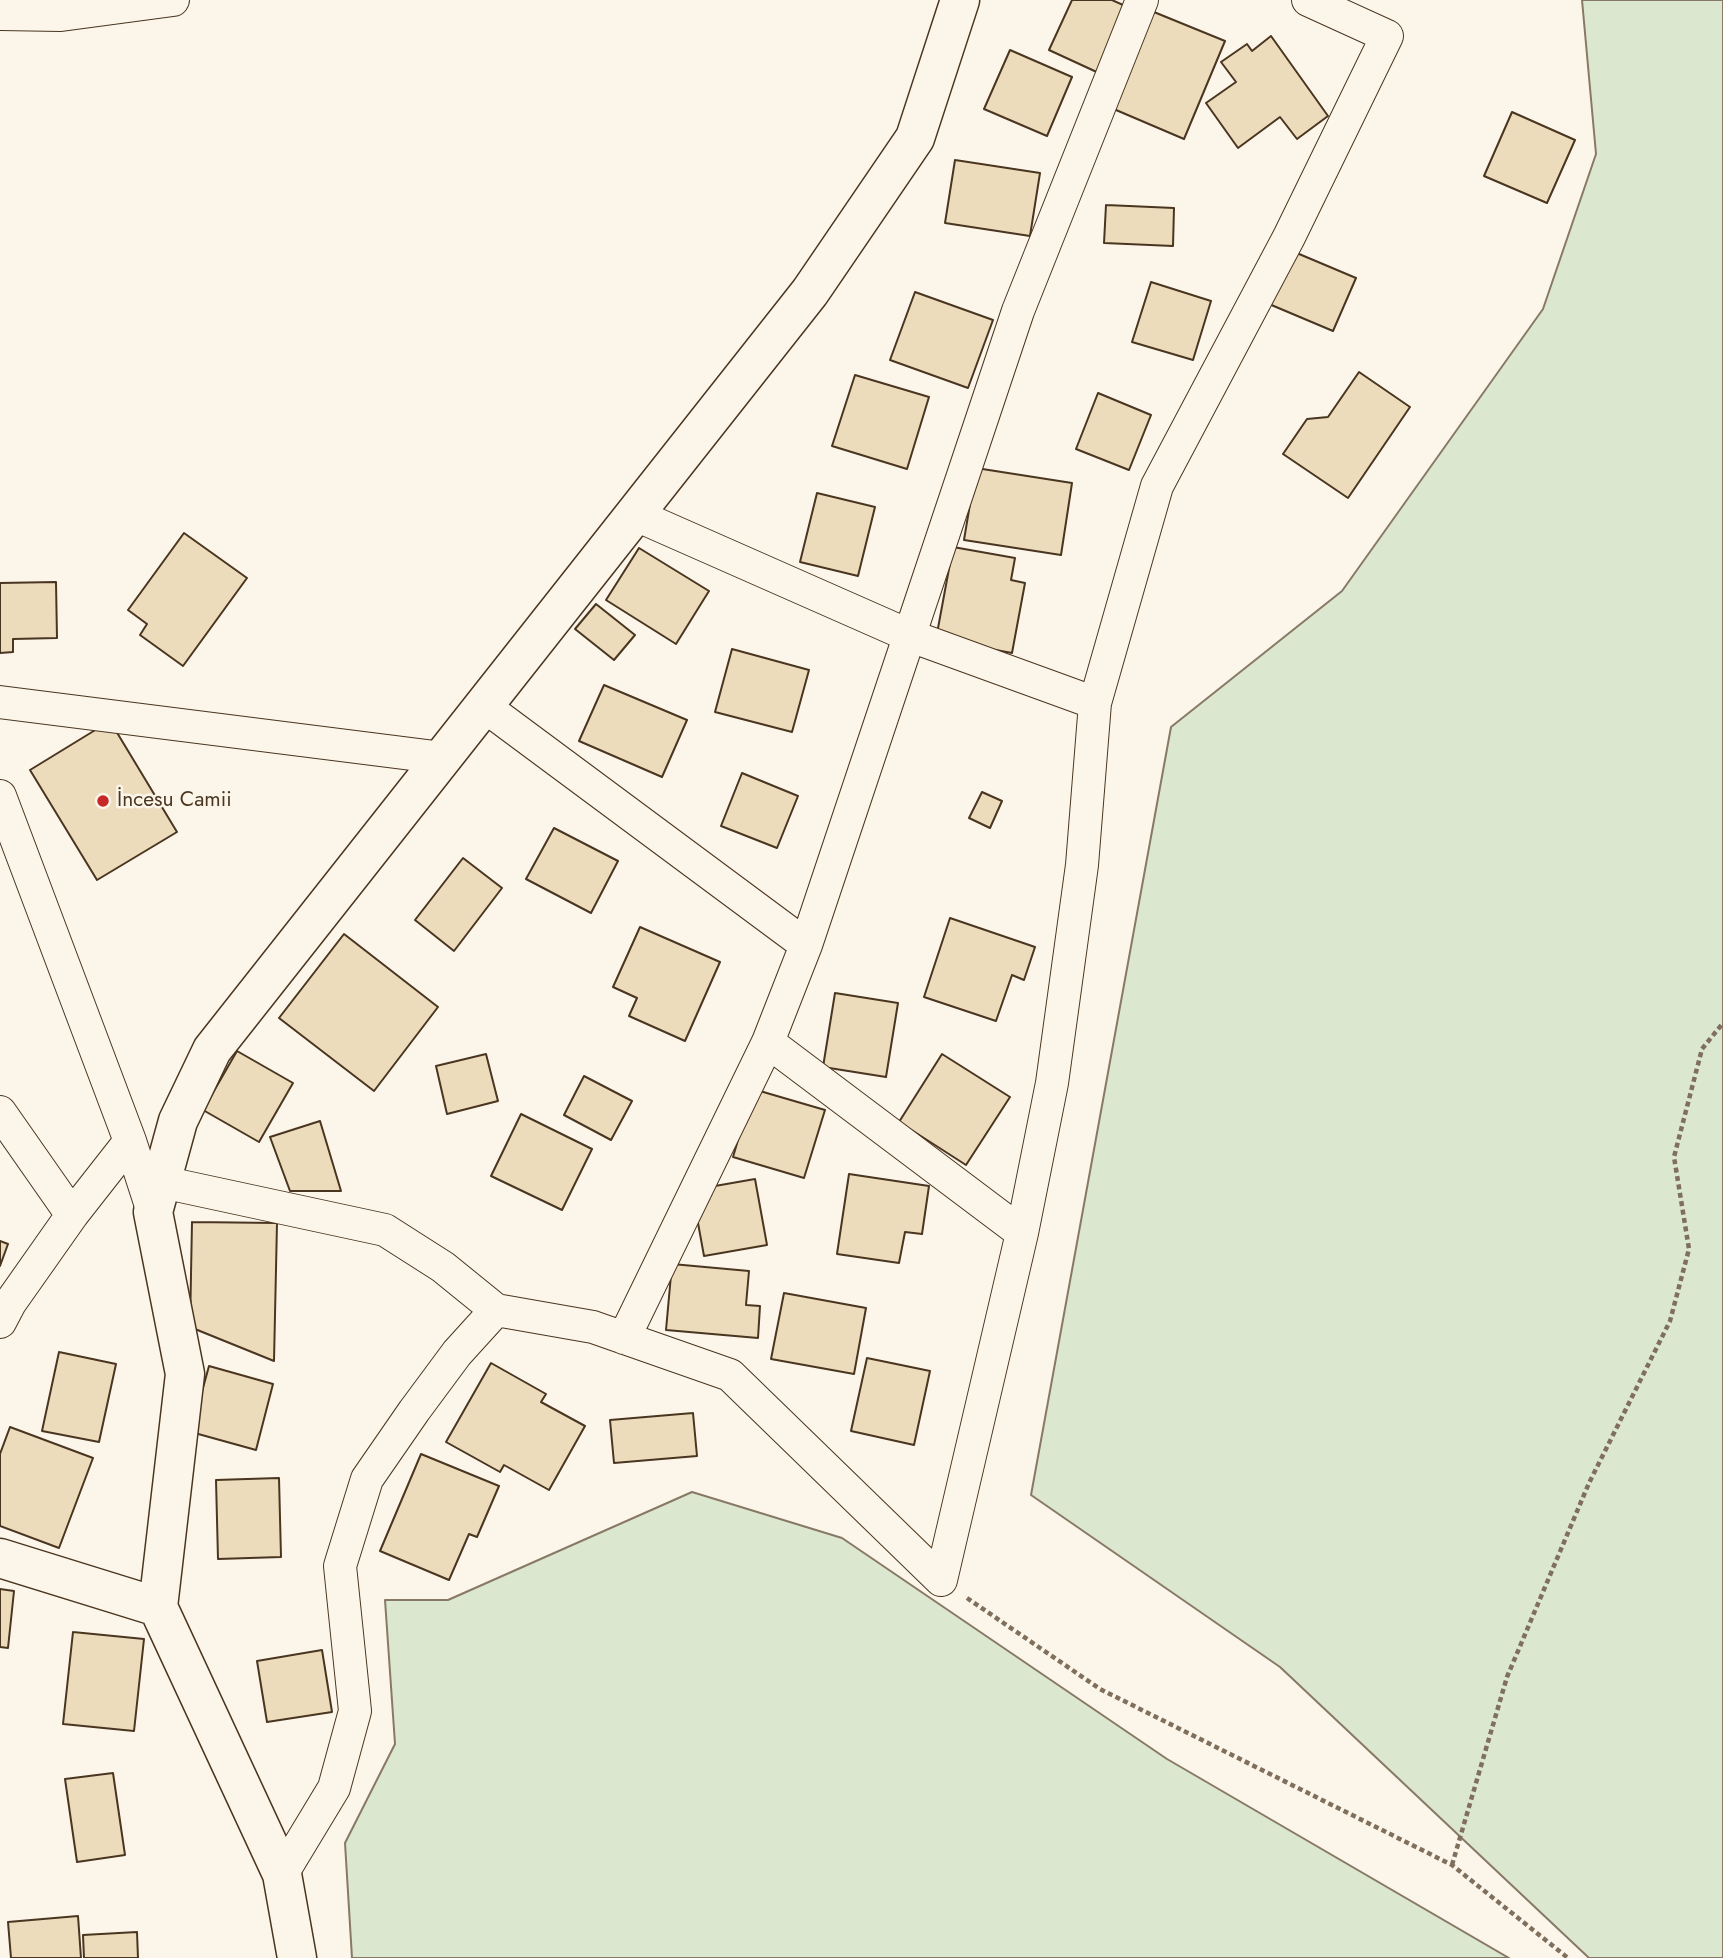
<!DOCTYPE html>
<html>
<head>
<meta charset="utf-8">
<style>
	body { margin:0 }
	canvas { display:block; background:#fbf6e9 }
</style>
</head>
<body>
<canvas width="1723" height="1958"></canvas>
<script>
const ctx = document.querySelector('canvas').getContext('2d');
ctx.lineJoin = 'round';
function paint(path, color) { ctx.fillStyle = color; ctx.fill(path, 'evenodd'); }
const toPath = rows => new Path2D(rows.map(r => 'M' + r).join(''));
function stroke(path, color, width, dash) { ctx.strokeStyle = color; ctx.lineWidth = width; ctx.lineCap = dash ? 'butt' : 'round'; ctx.setLineDash(dash || []); ctx.stroke(path); }
function write(font, color, halo, rows, align = 'center') {
  ctx.font = font + ' Jost,sans-serif'; ctx.lineWidth = 5; ctx.setLineDash([]); ctx.textBaseline = 'middle'; ctx.strokeStyle = halo; ctx.fillStyle = color; for (const [text, x, y, turn = 0] of rows) {
    ctx.save(); ctx.translate(x, y); ctx.rotate((+turn || 0) * Math.PI / 180); ctx.textAlign = isNaN(turn) ? turn : align; if (halo) ctx.strokeText(text, 0, 0); ctx.fillText(text, 0, 0); ctx.restore();
  }
}
const green = toPath([
	[1582,0,1723,0,1723,1958,1589,1958,1280,1667,1031,1495,1171,727,1342,591,1543,309,1596,154,1582,0],
	[692,1492,842,1538,1167,1759,1509,1958,352,1958,345,1843,395,1744,385,1600,448,1600,692,1492]
]);
paint(green, '#dce7d0');
stroke(green, '#887966', 2);
const building = toPath([
	[1072,0,1112,0,1132,9,1101,74,1049,50,1072,0],
	[1149,10,1225,41,1184,139,1109,107,1149,10],
	[1271,36,1328,116,1297,139,1280,117,1238,148,1206,103,1236,82,1221,62,1247,44,1252,51,1271,36],
	[1010,50,1072,77,1047,136,984,109,1010,50],
	[1512,112,1575,140,1547,203,1484,176,1512,112],
	[955,160,1040,173,1030,236,945,223,955,160],
	[1106,205,1174,208,1173,246,1104,243,1106,205],
	[1292,251,1356,278,1333,331,1269,304,1292,251],
	[1151,282,1211,301,1193,360,1132,342,1151,282],
	[915,292,993,320,968,388,890,360,915,292],
	[1359,372,1410,407,1348,498,1283,454,1307,419,1328,417,1359,372],
	[855,375,929,397,907,469,832,446,855,375],
	[1098,393,1151,415,1129,470,1076,449,1098,393],
	[976,468,1072,483,1061,555,964,540,976,468],
	[817,493,875,507,858,576,800,562,817,493],
	[184,533,247,578,183,666,140,635,147,624,128,610,184,533],
	[953,547,1015,558,1011,580,1025,583,1012,653,936,639,953,547],
	[639,548,709,591,676,644,606,600,639,548],
	[56,582,57,638,13,639,13,652,0,653,0,583,56,582],
	[596,604,635,635,614,660,575,629,596,604],
	[732,649,809,670,792,732,715,712,732,649],
	[604,685,687,720,662,777,579,741,604,685],
	[110,721,177,832,97,880,30,770,110,721],
	[742,773,798,796,777,848,721,826,742,773],
	[982,792,1002,801,990,828,969,818,982,792],
	[554,828,618,861,591,913,526,879,554,828],
	[463,858,502,888,454,951,415,920,463,858],
	[950,918,1035,947,1024,980,1012,975,996,1021,924,997,950,918],
	[640,927,720,962,685,1041,629,1016,637,998,613,987,640,927],
	[344,934,438,1007,374,1091,279,1018,344,934],
	[835,993,898,1003,886,1077,823,1067,835,993],
	[237,1051,293,1083,259,1142,203,1110,237,1051],
	[486,1054,498,1101,447,1114,436,1066,486,1054],
	[942,1054,1010,1097,966,1165,899,1122,942,1054],
	[584,1076,632,1101,611,1140,564,1115,584,1076],
	[753,1089,825,1110,804,1178,733,1157,753,1089],
	[521,1114,592,1149,562,1210,491,1176,521,1114],
	[320,1121,341,1191,290,1191,270,1137,320,1121],
	[849,1174,929,1186,922,1234,905,1232,899,1263,837,1254,849,1174],
	[755,1179,767,1245,704,1256,692,1190,755,1179],
	[192,1222,277,1223,274,1361,190,1327,192,1222],
	[0,1241,8,1244,0,1266,0,1241],
	[672,1264,749,1271,746,1305,760,1306,758,1338,666,1330,672,1264],
	[784,1293,866,1308,854,1374,771,1359,784,1293],
	[59,1352,116,1364,99,1442,42,1431,59,1352],
	[867,1358,930,1371,914,1445,851,1431,867,1358],
	[491,1363,546,1394,541,1402,585,1426,549,1490,504,1465,500,1472,446,1442,491,1363],
	[209,1366,273,1384,256,1450,191,1432,209,1366],
	[693,1413,697,1456,614,1463,610,1420,693,1413],
	[10,1427,93,1458,59,1548,0,1526,0,1454,10,1427],
	[421,1454,499,1486,477,1537,469,1534,449,1580,380,1551,421,1454],
	[279,1478,281,1557,218,1559,216,1480,279,1478],
	[0,1589,14,1591,8,1648,0,1647,0,1589],
	[73,1632,144,1639,134,1731,63,1724,73,1632],
	[322,1650,332,1712,267,1722,257,1661,322,1650],
	[113,1773,125,1855,77,1862,65,1779,113,1773],
	[78,1916,81,1958,11,1958,8,1922,78,1916],
	[137,1932,138,1958,84,1958,83,1935,137,1932]
]);
paint(building, '#ecdcbc');
stroke(building, '#4a3520', 2);
const minor = toPath([
	[0,14,61,15,173,0],
	[636,515,908,635,1095,703],
	[0,702,443,758],
	[484,706,806,945],
	[0,796,130,1141,153,1212],
	[768,1042,1022,1233],
	[0,1112,72,1215],
	[162,1182,385,1230,443,1267,496,1310,593,1327,730,1375,941,1580],
	[0,1322,10,1303,72,1215,130,1141],
	[624,1338,768,1042,806,945,1018,311,1142,0],
	[941,1580,1022,1233,1052,1083,1082,865,1095,703,1157,486,1289,237,1387,36,1308,0],
	[282,1874,334,1788,355,1711,340,1566,367,1479,414,1411,457,1353,496,1310]
]);
const tertiary = toPath([
	[0,1558,158,1607],
	[297,1958,282,1874,158,1607,185,1374,153,1212,178,1121,212,1050,810,292,915,138,960,0]
]);
stroke(minor, '#4a3520', 34);
stroke(tertiary, '#4a3520', 41);
stroke(toPath([
	[967,1598,1100,1689,1452,1865,1568,1958],
	[1452,1865,1507,1677,1589,1483,1670,1321,1689,1249,1674,1157,1702,1049,1723,1023]
]), '#7f6f5c', 4.5, [5, 3.5]);
stroke(minor, '#fbf6e9', 32);
stroke(tertiary, '#fbf6e9', 38);
for (const [x, y, r, color] of [
	[103,801,7,"#c62828"]
]) { const dot = new Path2D(); dot.arc(x, y, r, 0, 2 * Math.PI); ctx.fillStyle = color; ctx.fill(dot); stroke(dot, '#fbf6e9', 2.5); }
write('21px', '#4a3520', '#fbf6e9', [
	["İncesu Camii",117,801]
], 'left');
</script>
</body>
</html>
